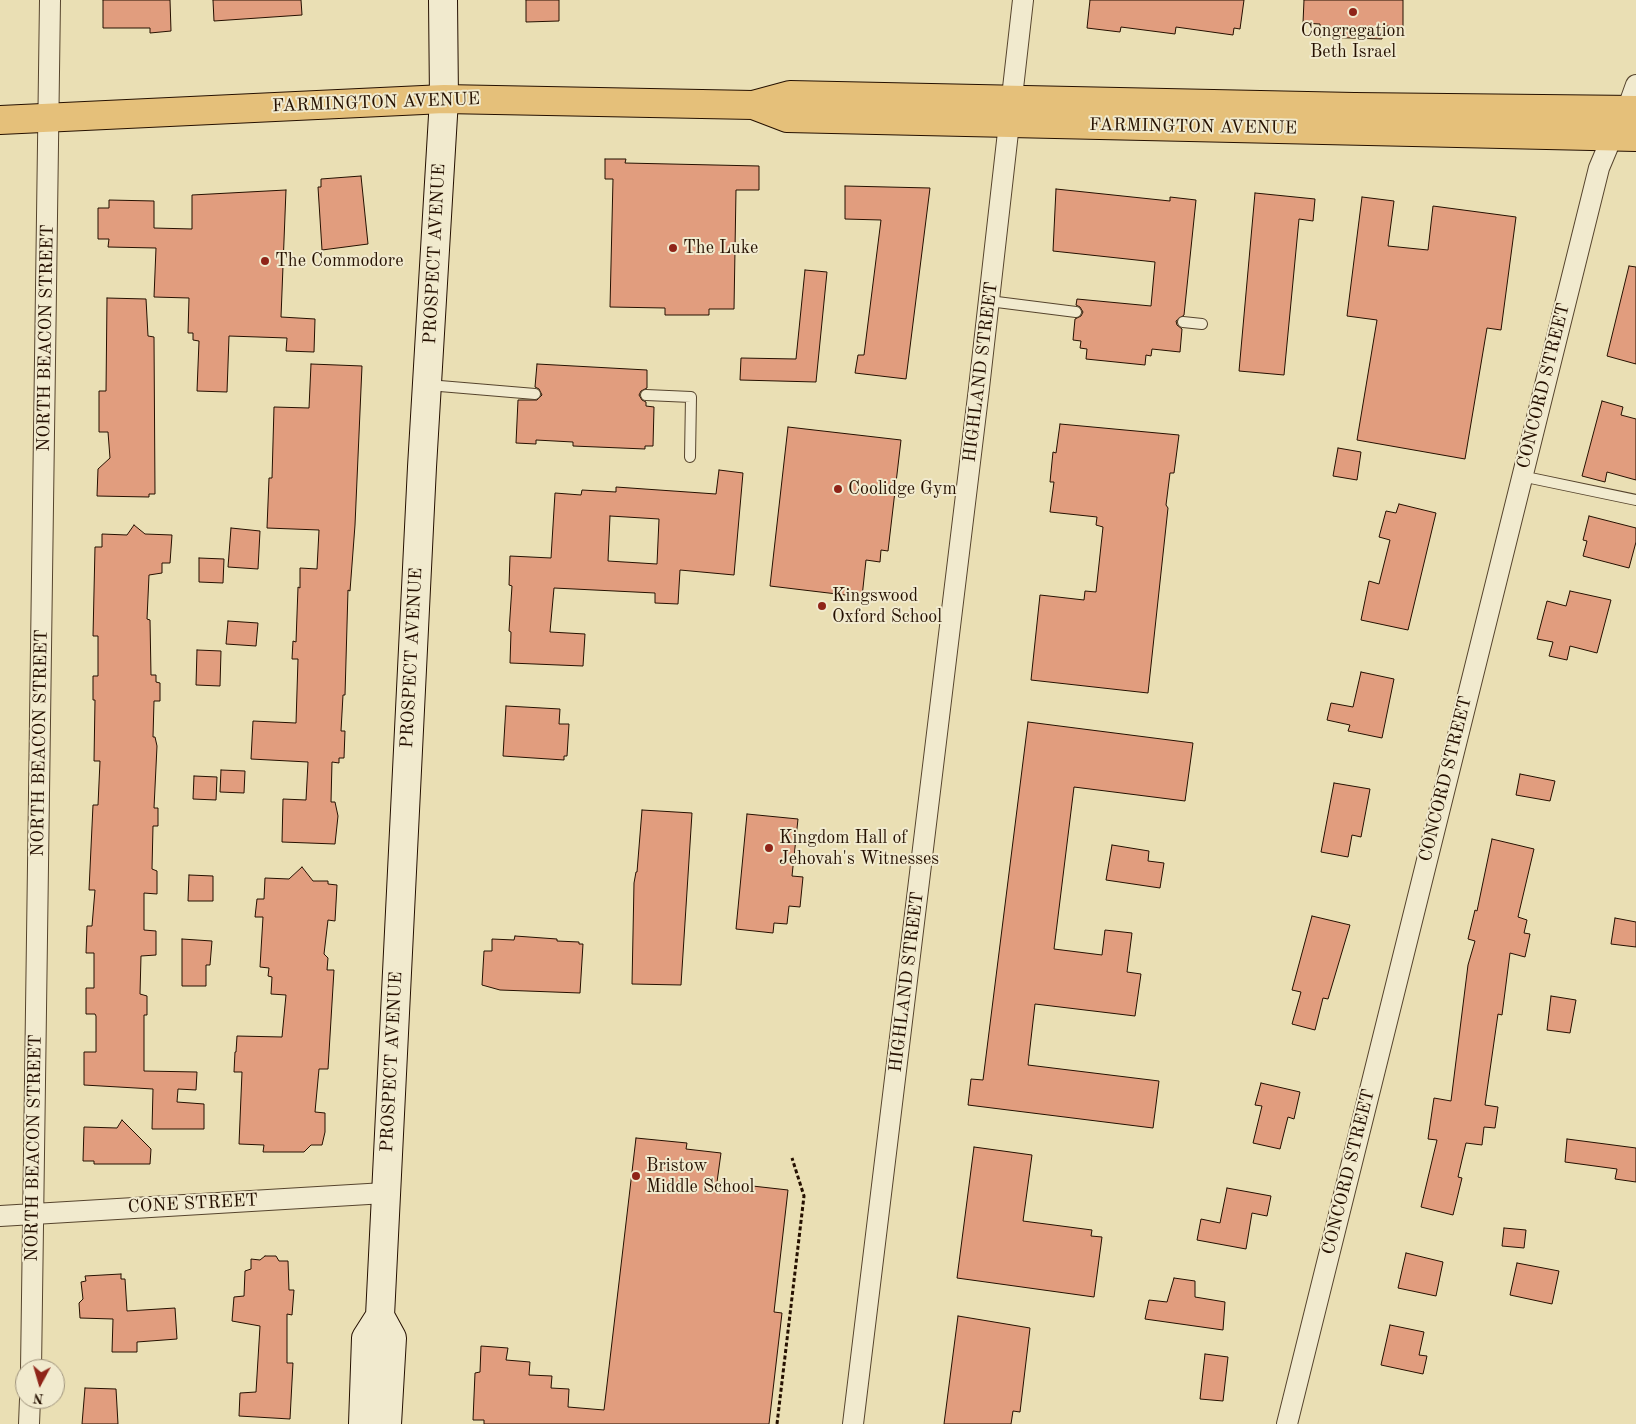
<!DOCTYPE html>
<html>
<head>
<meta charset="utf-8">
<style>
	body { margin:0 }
	#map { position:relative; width:1636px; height:1424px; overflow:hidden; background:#eadfb4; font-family:"Old Standard TT",serif }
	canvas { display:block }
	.north { position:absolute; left:15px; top:1359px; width:50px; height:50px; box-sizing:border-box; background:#f1eace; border:1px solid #9f937c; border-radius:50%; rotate:186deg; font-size:14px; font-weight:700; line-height:20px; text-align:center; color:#251000 }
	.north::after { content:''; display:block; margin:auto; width:18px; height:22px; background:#8f2418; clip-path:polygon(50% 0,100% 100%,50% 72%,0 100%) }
</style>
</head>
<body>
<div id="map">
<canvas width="1636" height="1424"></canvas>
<div class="north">N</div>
</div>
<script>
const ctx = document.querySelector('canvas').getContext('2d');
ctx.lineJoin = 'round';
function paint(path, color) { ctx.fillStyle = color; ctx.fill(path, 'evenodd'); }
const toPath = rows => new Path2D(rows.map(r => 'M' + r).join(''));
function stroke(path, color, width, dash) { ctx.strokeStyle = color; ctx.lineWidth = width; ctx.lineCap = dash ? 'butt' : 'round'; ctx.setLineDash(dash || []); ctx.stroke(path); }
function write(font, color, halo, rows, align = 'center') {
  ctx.font = font + ' "Old Standard TT",serif'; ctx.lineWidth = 4; ctx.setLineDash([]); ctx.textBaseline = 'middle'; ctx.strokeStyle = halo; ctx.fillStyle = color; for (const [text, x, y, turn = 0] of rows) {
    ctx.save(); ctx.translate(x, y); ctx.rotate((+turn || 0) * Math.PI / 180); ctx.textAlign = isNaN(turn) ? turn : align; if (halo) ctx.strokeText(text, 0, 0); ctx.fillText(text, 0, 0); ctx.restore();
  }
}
const building = toPath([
	[103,0,170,0,171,31,150,33,150,28,103,28,103,0],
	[213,0,301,0,302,15,214,21,213,0],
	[526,0,559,0,559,21,526,22,526,0],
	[1090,0,1244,0,1240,29,1234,28,1233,35,1176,27,1175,34,1121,27,1120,32,1087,28,1090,0],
	[1304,0,1403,0,1403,27,1383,26,1382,39,1320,37,1320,24,1303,23,1304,0],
	[605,159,626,159,625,163,759,166,759,190,736,190,734,309,709,309,709,315,665,315,665,308,610,307,613,179,605,179,605,159],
	[361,176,368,244,322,250,318,187,321,187,321,179,361,176],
	[845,186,930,188,906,379,855,373,858,355,864,355,881,220,845,219,845,186],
	[1056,189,1170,201,1170,197,1196,200,1184,315,1176,321,1177,325,1182,329,1180,352,1152,349,1151,356,1146,355,1145,365,1086,359,1087,349,1080,348,1081,341,1073,340,1075,319,1081,316,1083,312,1080,307,1076,305,1077,299,1151,306,1155,262,1053,251,1056,189],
	[286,190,281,317,315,319,314,352,286,351,287,338,229,336,227,392,197,391,199,341,193,340,193,333,188,333,189,298,154,297,156,248,108,247,109,239,98,239,98,208,109,208,109,200,154,201,154,228,192,229,192,195,286,190],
	[1255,193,1315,199,1313,221,1299,219,1284,375,1239,371,1255,193],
	[1362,197,1394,201,1388,246,1428,250,1433,206,1516,217,1501,330,1487,328,1465,459,1357,440,1377,320,1347,316,1362,197],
	[1629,266,1636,267,1636,364,1607,356,1629,266],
	[805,270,827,272,816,382,740,380,741,358,796,359,805,270],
	[107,298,146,299,148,336,154,337,155,494,149,494,149,497,97,496,98,469,110,458,108,432,99,432,99,391,106,391,107,298],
	[311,364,362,366,355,525,350,591,348,590,345,695,343,695,341,731,345,731,344,758,339,758,339,763,332,762,331,802,335,802,338,816,335,844,282,842,283,799,306,800,308,762,251,759,253,721,296,723,298,659,292,659,293,641,296,642,298,587,300,588,300,568,317,569,319,530,267,528,269,478,272,478,274,407,309,408,311,364],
	[537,364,647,370,647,388,641,391,639,395,642,400,646,402,646,406,654,407,653,446,645,446,645,449,573,446,573,442,536,440,536,444,516,443,518,400,537,400,542,395,539,389,535,387,537,364],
	[1602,401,1623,407,1621,415,1636,419,1636,480,1607,472,1605,482,1582,476,1602,401],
	[1060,424,1179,435,1174,473,1170,473,1166,505,1168,508,1148,693,1031,680,1040,595,1084,600,1085,591,1096,592,1103,527,1096,525,1097,517,1050,512,1054,482,1050,482,1053,452,1056,453,1060,424],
	[788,427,901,440,888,551,881,550,880,562,866,560,862,597,770,586,788,427],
	[1338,448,1361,452,1357,480,1333,476,1338,448],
	[719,470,743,473,734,575,680,570,678,604,655,603,655,593,554,588,550,632,585,634,583,666,510,663,511,632,509,631,512,586,509,585,510,556,551,558,555,493,581,495,582,490,616,492,616,487,716,494,719,470],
	[610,516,659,519,657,564,608,561,610,516],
	[1399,504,1436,513,1408,630,1361,620,1369,581,1379,584,1390,540,1379,537,1386,511,1396,513,1399,504],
	[1589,516,1636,528,1636,542,1629,568,1583,556,1587,541,1583,540,1589,516],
	[134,525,145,534,172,535,170,563,162,563,162,573,149,575,147,619,150,620,151,675,156,675,156,682,160,683,160,701,154,701,153,737,155,737,157,746,154,808,158,808,158,826,153,826,152,869,157,871,157,894,144,893,144,930,156,931,156,955,141,956,140,994,147,996,147,1015,144,1015,144,1071,197,1072,196,1090,178,1089,177,1102,204,1104,204,1129,152,1129,153,1089,84,1085,84,1052,96,1052,96,1016,95,1014,86,1014,86,988,94,988,94,953,86,953,87,926,92,926,95,890,89,890,93,805,98,805,100,761,94,761,95,700,93,700,93,676,98,676,98,636,93,636,95,547,102,547,102,534,127,535,134,525],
	[231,528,260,531,258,569,228,567,231,528],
	[199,558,224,559,223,583,199,582,199,558],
	[1570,591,1611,600,1597,653,1570,646,1567,660,1549,656,1553,642,1537,639,1547,601,1566,606,1570,591],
	[228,621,258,623,256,646,226,644,228,621],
	[197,650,221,651,220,686,196,685,197,650],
	[1361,672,1394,679,1382,738,1348,731,1350,725,1327,720,1331,703,1353,707,1361,672],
	[506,706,560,709,559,724,569,724,567,756,564,756,564,760,503,756,506,706],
	[1028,722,1193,743,1185,801,1074,787,1054,949,1102,955,1105,930,1132,933,1127,972,1141,974,1135,1016,1035,1004,1028,1065,1159,1081,1153,1128,968,1105,971,1079,983,1080,1028,722],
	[221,770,245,771,244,793,220,792,221,770],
	[1520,774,1555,781,1550,801,1516,795,1520,774],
	[194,776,217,777,216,800,193,799,194,776],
	[1334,783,1370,789,1361,837,1352,835,1348,857,1321,852,1334,783],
	[642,810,692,813,681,985,632,984,634,883,636,872,637,872,642,810],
	[747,814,798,819,792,876,803,877,800,907,789,906,787,924,774,923,773,933,736,929,747,814],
	[1492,839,1534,849,1518,917,1527,920,1524,933,1530,934,1525,957,1510,953,1502,1015,1498,1014,1485,1105,1498,1107,1495,1128,1484,1127,1482,1145,1466,1143,1458,1177,1462,1178,1453,1215,1421,1207,1437,1140,1428,1139,1434,1098,1451,1101,1468,965,1475,941,1468,939,1475,910,1477,911,1492,839],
	[1112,845,1149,851,1148,861,1164,863,1160,888,1106,880,1112,845],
	[302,867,313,881,328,881,328,884,337,885,335,921,328,920,324,954,328,958,327,970,334,970,328,1069,319,1069,315,1112,325,1113,325,1132,322,1145,311,1145,304,1152,263,1152,264,1145,239,1144,242,1072,234,1072,235,1052,236,1052,237,1036,282,1037,286,995,271,994,272,977,268,976,269,968,260,967,263,917,255,917,257,899,264,899,265,878,289,879,302,867],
	[189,875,213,876,213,901,188,901,189,875],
	[1312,916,1350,925,1328,999,1323,998,1315,1030,1292,1024,1301,992,1292,990,1312,916],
	[1615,918,1636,922,1636,947,1611,944,1615,918],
	[515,936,557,939,557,941,579,942,579,944,583,944,580,993,500,990,482,985,484,951,492,951,492,939,514,940,515,936],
	[182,939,212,941,210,965,206,965,206,986,182,986,182,939],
	[1551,996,1576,1000,1570,1033,1547,1030,1551,996],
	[1261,1083,1300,1092,1294,1119,1288,1117,1280,1149,1253,1143,1262,1106,1255,1105,1261,1083],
	[122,1120,151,1149,150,1164,94,1164,94,1161,83,1161,84,1127,117,1128,122,1120],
	[636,1138,687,1143,686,1149,721,1153,717,1182,788,1190,774,1312,782,1313,769,1424,484,1424,484,1420,473,1420,475,1373,480,1372,481,1346,508,1348,506,1360,530,1362,529,1375,552,1376,551,1388,569,1389,568,1407,604,1410,636,1138],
	[1567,1139,1636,1148,1636,1182,1615,1179,1617,1169,1565,1162,1567,1139],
	[974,1147,1032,1155,1023,1221,1092,1230,1091,1236,1102,1237,1094,1297,957,1278,974,1147],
	[1227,1188,1271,1196,1267,1216,1252,1213,1246,1249,1197,1240,1201,1219,1220,1223,1227,1188],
	[1504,1228,1526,1230,1524,1248,1502,1246,1504,1228],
	[1406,1253,1443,1262,1436,1296,1398,1288,1406,1253],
	[265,1256,276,1256,279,1261,288,1261,289,1290,294,1290,292,1315,287,1314,287,1363,293,1363,290,1419,239,1416,240,1393,256,1392,260,1326,232,1321,234,1297,244,1296,245,1271,251,1269,251,1259,260,1260,265,1256],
	[1517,1263,1559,1271,1552,1304,1510,1295,1517,1263],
	[121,1274,121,1279,125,1279,127,1311,175,1308,177,1339,137,1342,137,1352,112,1352,113,1319,80,1318,79,1303,83,1299,81,1282,86,1281,85,1276,121,1274],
	[1174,1278,1195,1281,1195,1297,1225,1302,1223,1330,1145,1319,1149,1300,1167,1302,1174,1278],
	[958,1316,1030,1328,1020,1412,1013,1411,1011,1424,944,1424,958,1316],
	[1390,1325,1424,1332,1419,1355,1427,1356,1423,1374,1381,1365,1390,1325],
	[1205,1354,1228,1357,1223,1401,1200,1399,1205,1354],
	[85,1388,116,1389,118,1424,82,1424,85,1388]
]);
paint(building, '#e19d7e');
stroke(building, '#251000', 1);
const service = toPath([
	[989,301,1076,312],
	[1183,322,1202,324],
	[428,385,535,394],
	[646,395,691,397,690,457],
	[1521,476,1636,500]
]);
const minor = toPath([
	[0,1216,385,1193],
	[31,1369,50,0],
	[29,1424,30,1399],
	[853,1424,979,388,1023,0],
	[1287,1424,1599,168,1612,137,1627,110,1636,85]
]);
const secondary = toPath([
	[380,1316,392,1338,387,1424],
	[363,1424,366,1338,380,1316,422,467,444,99,443,0]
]);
const primary = toPath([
	[753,105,787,118,1636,137],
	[0,120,444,99,753,105,790,95,1354,107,1636,110]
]);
stroke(service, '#56442d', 12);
stroke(minor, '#56442d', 22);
stroke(secondary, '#251000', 30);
stroke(primary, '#251000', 30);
stroke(toPath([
	[777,1424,804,1196,792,1158]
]), '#251000', 3, [4, 2.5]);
stroke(service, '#f1eace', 10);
stroke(minor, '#f1eace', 20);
stroke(secondary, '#f1eace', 28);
stroke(primary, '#e5c07a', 28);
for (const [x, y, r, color] of [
	[1353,12,5,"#8f2418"],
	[673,248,5,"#8f2418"],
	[265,261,5,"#8f2418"],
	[838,489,5,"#8f2418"],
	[822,606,5,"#8f2418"],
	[769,848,5,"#8f2418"],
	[636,1176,5,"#8f2418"]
]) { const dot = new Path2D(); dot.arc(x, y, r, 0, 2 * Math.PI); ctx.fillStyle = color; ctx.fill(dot); stroke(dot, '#f1eace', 2); }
write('18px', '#251000', '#f1eace', [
	["Congregation",1353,31,"center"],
	["Beth Israel",1353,52,"center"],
	["The Luke",683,248],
	["The Commodore",275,261],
	["Coolidge Gym",848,489],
	["Kingswood",832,596],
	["Oxford School",832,617],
	["Kingdom Hall of",779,838],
	["Jehovah's Witnesses",779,859],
	["Bristow",646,1166],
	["Middle School",646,1187]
], 'left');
write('18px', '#251000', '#f1eace', [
	["FARMINGTON AVENUE",376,103,-2],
	["FARMINGTON AVENUE",1193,127,1],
	["PROSPECT AVENUE",435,254,-87],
	["NORTH BEACON STREET",46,338,-89],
	["HIGHLAND STREET",981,372,-83],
	["CONCORD STREET",1544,386,-76],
	["PROSPECT AVENUE",412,658,-87],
	["NORTH BEACON STREET",40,743,-89],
	["CONCORD STREET",1446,779,-76],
	["HIGHLAND STREET",907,982,-83],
	["PROSPECT AVENUE",392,1062,-87],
	["NORTH BEACON STREET",34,1148,-89],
	["CONCORD STREET",1349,1172,-76],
	["CONE STREET",193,1204,-3]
]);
</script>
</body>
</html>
